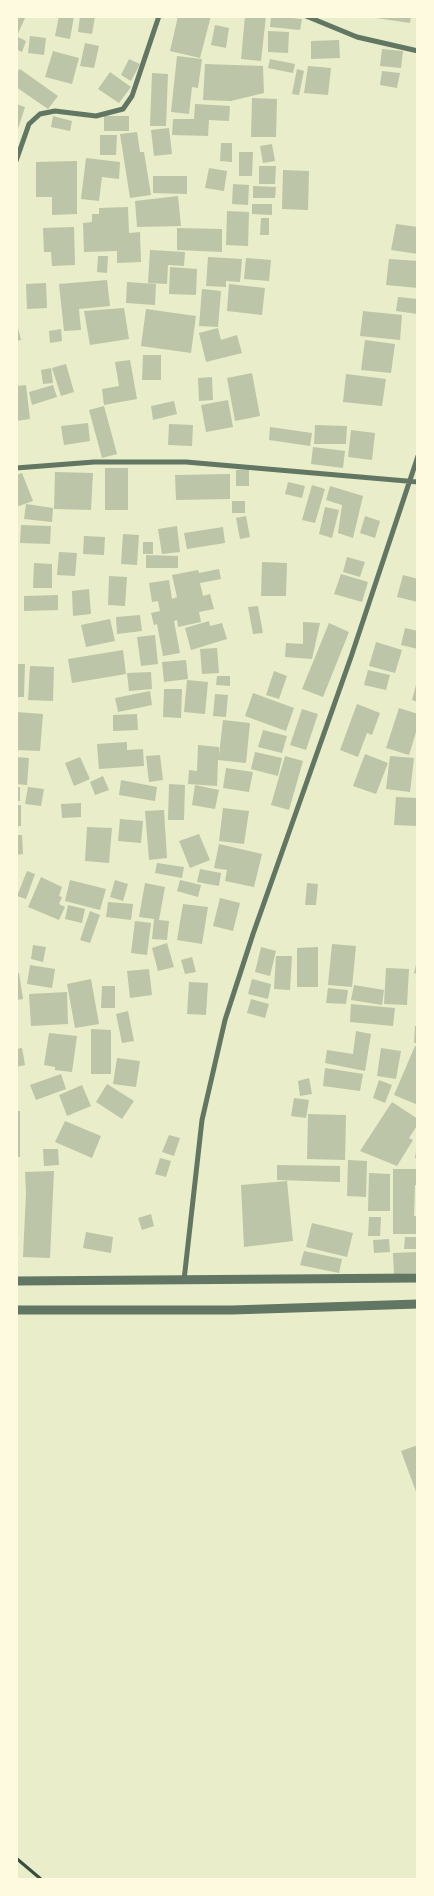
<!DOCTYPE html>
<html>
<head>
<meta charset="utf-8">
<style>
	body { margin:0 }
	#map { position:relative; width:434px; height:1896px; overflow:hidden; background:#e9edc9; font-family:Arial,sans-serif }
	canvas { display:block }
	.frame { position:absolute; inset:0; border:18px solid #fefae0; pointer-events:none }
</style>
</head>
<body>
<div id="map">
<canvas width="434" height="1896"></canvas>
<div class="frame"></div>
</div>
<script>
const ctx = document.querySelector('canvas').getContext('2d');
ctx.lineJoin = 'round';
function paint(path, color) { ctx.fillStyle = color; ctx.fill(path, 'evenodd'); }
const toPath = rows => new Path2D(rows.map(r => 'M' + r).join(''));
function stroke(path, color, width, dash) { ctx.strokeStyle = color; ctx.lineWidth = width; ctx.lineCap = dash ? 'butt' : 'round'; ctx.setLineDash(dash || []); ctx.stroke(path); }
paint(toPath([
	[16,16,25,18,16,38],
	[59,16,74,16,70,39,55,36],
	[80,16,95,16,92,34,78,32],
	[178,16,211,16,200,58,170,51],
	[245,16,266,16,261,61,241,59],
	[271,16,302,19,300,30,270,27],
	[377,16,411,16,410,23,376,18],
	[215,25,229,28,226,48,211,45],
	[268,31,289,32,288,53,268,52],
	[30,36,46,38,44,55,28,53],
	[18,37,26,41,22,52,16,49],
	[339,40,340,58,311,59,311,41],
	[85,43,99,46,94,68,80,66],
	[382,49,403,51,401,68,380,66],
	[53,51,79,58,72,84,45,77],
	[177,56,202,59,198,88,192,87,189,114,171,112],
	[129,59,140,64,131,81,121,75],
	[270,59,295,64,293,73,268,68],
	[205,64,263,66,264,93,231,101,203,100],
	[308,66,331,68,328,95,304,93],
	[20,69,58,96,48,109,16,87,16,73],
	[297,69,304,71,299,95,292,94],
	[382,71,400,73,397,88,380,85],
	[110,72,131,87,119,103,98,89],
	[152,73,168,74,166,126,150,126],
	[252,98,277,99,276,137,251,137],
	[16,104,25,107,17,132,16,132],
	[195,104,230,106,229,121,209,120,208,136,172,135,173,119,194,119],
	[53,116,72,121,70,131,51,127],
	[104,116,129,116,129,131,104,131],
	[169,128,172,154,154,156,151,130],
	[137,132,140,152,144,152,151,195,130,198,120,134],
	[100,135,117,135,116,155,100,155],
	[221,143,232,143,232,162,220,161],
	[272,144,275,161,263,163,260,146],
	[239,152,253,152,252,176,239,176],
	[86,158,120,162,119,179,102,177,99,201,81,199],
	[77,161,77,214,52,215,52,197,36,197,36,162],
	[259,166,276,166,275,184,259,184],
	[209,168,227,171,224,191,205,188],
	[283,170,309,171,308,210,282,209],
	[153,176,187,176,187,194,153,193],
	[233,184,249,185,248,205,232,204],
	[253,186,276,187,275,198,253,198],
	[178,196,181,226,137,227,135,201],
	[252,204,272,204,272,215,252,214],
	[128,207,129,233,140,232,141,262,117,263,117,251,84,252,83,223,92,222,92,214,99,214,99,208],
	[227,211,249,212,248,246,226,245],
	[261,218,269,218,269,235,260,235],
	[396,224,418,227,418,254,391,250],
	[74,227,75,265,52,266,51,252,44,252,43,228],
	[177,228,222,229,222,252,177,250],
	[150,250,185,252,184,266,168,265,167,284,148,283],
	[98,256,108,256,107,273,97,272],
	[208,257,242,259,240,282,226,281,226,287,206,286],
	[246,258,271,260,269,281,244,279],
	[389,259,418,261,418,288,386,285],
	[170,267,197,269,196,295,169,294],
	[107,280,110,306,79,309,81,330,64,331,59,284],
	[127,282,156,284,155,305,126,303],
	[46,283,47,308,27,309,26,284],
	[229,284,265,288,262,315,227,311],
	[202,289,221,291,218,327,199,326],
	[398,297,418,299,418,314,396,311],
	[124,308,129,339,90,345,84,311],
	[146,309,196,316,191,353,141,346],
	[363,311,402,315,400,340,360,336],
	[16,320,21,340,16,341],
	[218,328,221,340,237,335,242,353,206,362,199,333],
	[61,329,62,341,50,343,49,331],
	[365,340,395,344,391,373,361,370],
	[143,355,161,355,161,380,142,380],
	[130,360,137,399,104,405,102,389,119,386,115,362],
	[66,364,74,392,61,396,52,368],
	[51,368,53,383,43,384,41,370],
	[252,373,260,416,235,421,227,378],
	[346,374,386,379,382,406,343,402],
	[212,377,213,400,199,401,198,378],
	[26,385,30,419,16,421,16,386],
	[53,385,57,397,32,405,29,392],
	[228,400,233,427,206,432,201,405],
	[174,401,177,414,153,420,151,406],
	[104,406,117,454,102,458,89,410],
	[88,423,90,441,64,445,61,426],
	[169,424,193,425,192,446,168,445],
	[315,425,347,426,346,444,314,444],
	[270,427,312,433,310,446,269,440],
	[351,430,375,433,372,460,348,457],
	[313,447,345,451,343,468,311,464],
	[105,468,128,468,128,510,105,510],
	[249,469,249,486,236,486,236,470],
	[55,472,93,473,91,510,54,509],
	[22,473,33,501,16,507,16,475],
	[230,474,230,499,176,500,175,475],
	[288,482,305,486,302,498,285,494],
	[312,485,325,489,315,523,302,520],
	[330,486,363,496,353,538,338,533,342,505,326,500],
	[232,501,245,501,245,513,232,513],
	[26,504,53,508,52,522,24,519],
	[325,507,339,510,332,538,319,534],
	[246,516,250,537,240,539,236,518],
	[365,516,380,521,375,538,360,533],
	[21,525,51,526,50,544,20,543],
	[177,526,180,552,162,554,158,529],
	[223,527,225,543,187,549,184,533],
	[123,534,139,535,137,565,121,564],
	[84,536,105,537,104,555,83,554],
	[143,542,153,542,153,554,143,554],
	[59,552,77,553,75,576,57,575],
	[146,555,178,556,178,568,146,568],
	[347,557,365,562,360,577,343,572],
	[16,558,18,558,18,578,16,578],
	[262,562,287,563,286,596,261,596],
	[34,563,52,564,52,588,33,588],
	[219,569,221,579,200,583,203,596,210,594,214,609,199,612,201,622,178,627,177,620,174,621,180,653,163,656,157,624,154,625,151,613,160,611,158,601,152,602,149,583,169,580,172,599,177,597,172,575,198,570,199,573],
	[341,574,368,582,362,602,334,594],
	[403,575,418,579,418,602,397,597],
	[109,576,127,577,125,606,108,605],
	[89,589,91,614,73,616,72,591],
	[58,595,58,610,24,611,24,596],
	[258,606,263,633,253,634,248,607],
	[140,615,142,631,117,634,116,617],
	[110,619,115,641,86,647,81,625],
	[209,621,210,626,222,623,227,639,191,650,185,628],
	[303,622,320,623,312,659,285,657,286,643,303,644],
	[329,623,349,632,323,697,302,689],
	[405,628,418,631,418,649,401,645],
	[155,635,158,664,141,666,137,637],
	[376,642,402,650,395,673,369,666],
	[217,648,219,673,202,674,200,649],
	[123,650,126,674,72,683,68,659],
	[186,660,188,679,164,682,162,662],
	[16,664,25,664,24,697,16,697],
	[30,666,54,667,53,701,28,700],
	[368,670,390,675,386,690,364,685],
	[274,671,287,676,279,699,266,695],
	[151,672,152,689,129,691,127,673],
	[217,676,230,676,230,686,216,685],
	[187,680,208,682,205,714,184,712],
	[417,681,418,681,418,702,412,700],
	[164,689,182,689,181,718,163,717],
	[150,691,152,705,118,712,115,698],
	[253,693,294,708,286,731,245,716],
	[215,694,228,695,226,717,213,716],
	[357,704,380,713,372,735,367,733,358,757,340,750],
	[399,708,418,714,418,726,409,755,386,748],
	[302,709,318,714,306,750,290,745],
	[16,712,43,714,40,751,16,750],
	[137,714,138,730,113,731,113,715],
	[223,720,250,723,246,763,218,760,217,786,188,784,189,770,197,771,198,745,219,747,219,755],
	[263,730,287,736,282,753,258,747],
	[127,742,127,750,143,749,144,766,99,769,97,744],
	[255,752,282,758,278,776,251,769],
	[365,754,388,763,376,794,353,786],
	[160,755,163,780,149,782,146,756],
	[285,756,303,761,289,810,271,805],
	[390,756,414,758,410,792,386,789],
	[16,757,29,758,27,785,16,784],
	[80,757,90,779,74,786,65,763],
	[226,768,253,772,249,792,223,788],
	[103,776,109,790,95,795,90,782],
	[121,780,157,787,155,801,119,795],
	[169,784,185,785,184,820,168,820],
	[195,785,219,790,215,809,192,805],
	[16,787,20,787,20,801,16,801],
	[28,787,44,789,41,806,25,804],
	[396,797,418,798,418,826,394,825],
	[81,803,81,817,62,818,61,804],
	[16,805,21,805,21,826,16,826],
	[223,808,249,811,244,844,219,841],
	[164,810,167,858,149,860,145,811],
	[120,819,143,821,141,843,118,841],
	[87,827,112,828,109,863,85,861],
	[199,834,210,860,190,868,179,841],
	[16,835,22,835,23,854,16,855],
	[219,844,262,854,254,887,225,881,227,870,214,868],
	[157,863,184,867,182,878,155,873],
	[200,869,221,873,219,886,197,882],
	[27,871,35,874,26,899,17,896],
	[41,877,62,887,59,896,62,897,59,904,65,907,59,920,28,907],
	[70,880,106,889,100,910,65,901],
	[115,880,128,884,123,901,110,897],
	[180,880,201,885,198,897,177,891],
	[145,883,165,887,159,920,169,921,167,940,152,939,154,919,139,917],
	[307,883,318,884,316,905,305,905],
	[220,898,240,903,233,931,213,926],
	[108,902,133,904,131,920,106,917],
	[183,904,208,907,202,944,177,940],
	[68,905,85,909,82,923,65,919],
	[90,911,100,915,90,943,80,940],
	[135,921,151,923,147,955,131,953],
	[167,943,174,967,158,971,152,948],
	[332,944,356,946,352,987,328,985],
	[33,945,46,947,43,962,31,959],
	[261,947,276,951,270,976,255,972],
	[318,947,318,987,297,987,297,948],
	[276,956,292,956,290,990,274,989],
	[192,957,196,972,185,974,181,960],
	[417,961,418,961,418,974,414,973],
	[30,965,55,969,52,988,27,984],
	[386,968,409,969,407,1005,384,1004],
	[149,969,152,995,130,998,127,971],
	[16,973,19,973,23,999,16,1000],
	[91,979,99,1024,75,1028,67,984],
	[252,979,271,984,268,999,248,994],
	[189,982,208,983,206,1015,187,1014],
	[354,985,384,990,382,1005,351,1000],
	[102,986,115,986,115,1008,101,1008],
	[328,988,348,990,346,1004,326,1003],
	[67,992,68,1024,31,1026,29,994],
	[251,999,269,1004,265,1018,247,1013],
	[351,1004,395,1008,393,1026,350,1022],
	[128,1011,134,1041,122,1043,116,1014],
	[415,1026,418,1026,418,1043,414,1043],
	[91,1029,111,1030,111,1074,91,1074],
	[356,1031,371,1034,365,1071,325,1063,327,1050,353,1054],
	[49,1033,77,1036,72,1072,55,1070,55,1067,44,1065],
	[415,1046,418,1047,418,1105,394,1095],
	[22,1048,25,1065,16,1067,16,1049],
	[381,1048,401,1051,396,1079,377,1076],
	[117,1058,140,1061,136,1087,113,1084],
	[325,1068,363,1074,360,1091,323,1086],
	[61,1074,66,1089,36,1100,30,1085],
	[309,1078,312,1094,300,1096,298,1081],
	[379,1080,392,1085,385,1103,373,1098],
	[107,1084,134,1101,122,1119,96,1102],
	[82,1085,91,1106,67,1116,59,1095],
	[294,1098,309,1100,306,1118,291,1116],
	[392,1102,418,1119,418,1124,409,1138,413,1140,397,1166,360,1151],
	[16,1111,20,1111,20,1157,16,1157],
	[308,1114,346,1115,345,1160,307,1159],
	[65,1121,101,1136,92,1158,55,1142],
	[169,1135,180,1138,174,1156,162,1152],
	[417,1144,418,1144,418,1159,415,1158],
	[43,1149,58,1149,59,1165,44,1166],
	[160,1158,171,1161,166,1177,155,1174],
	[348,1160,367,1161,366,1197,347,1196],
	[277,1165,340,1166,340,1182,277,1180],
	[393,1169,418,1169,418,1185,415,1185,414,1216,418,1216,418,1234,393,1234],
	[54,1171,50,1258,23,1257,26,1193,25,1172],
	[369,1173,390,1174,390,1211,368,1211],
	[287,1181,293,1241,244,1247,241,1185],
	[151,1214,154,1226,142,1230,138,1218],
	[369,1217,381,1217,380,1236,368,1236],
	[312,1223,353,1233,347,1257,306,1247],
	[86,1232,113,1237,111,1253,83,1248],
	[405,1237,418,1237,418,1249,404,1249],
	[389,1239,390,1252,374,1253,373,1240],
	[304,1251,342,1259,339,1273,300,1265],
	[418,1252,418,1273,394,1274,393,1253],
	[418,1445,418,1497,401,1451]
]), '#bcc5a7');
stroke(toPath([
	[16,1858,42,1880]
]), '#344e41', 3);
stroke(toPath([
	[306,16,357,37,418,51],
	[16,161,29,124,40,114,55,111,96,116,123,109,132,96,159,16],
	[16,468,94,462,186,462,418,482],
	[184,1280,202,1120,225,1020,253,934,351,657,418,456]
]), '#617663', 5);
stroke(toPath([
	[16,1281,418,1278],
	[16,1310,232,1310,418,1304]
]), '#617663', 9);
</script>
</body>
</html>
